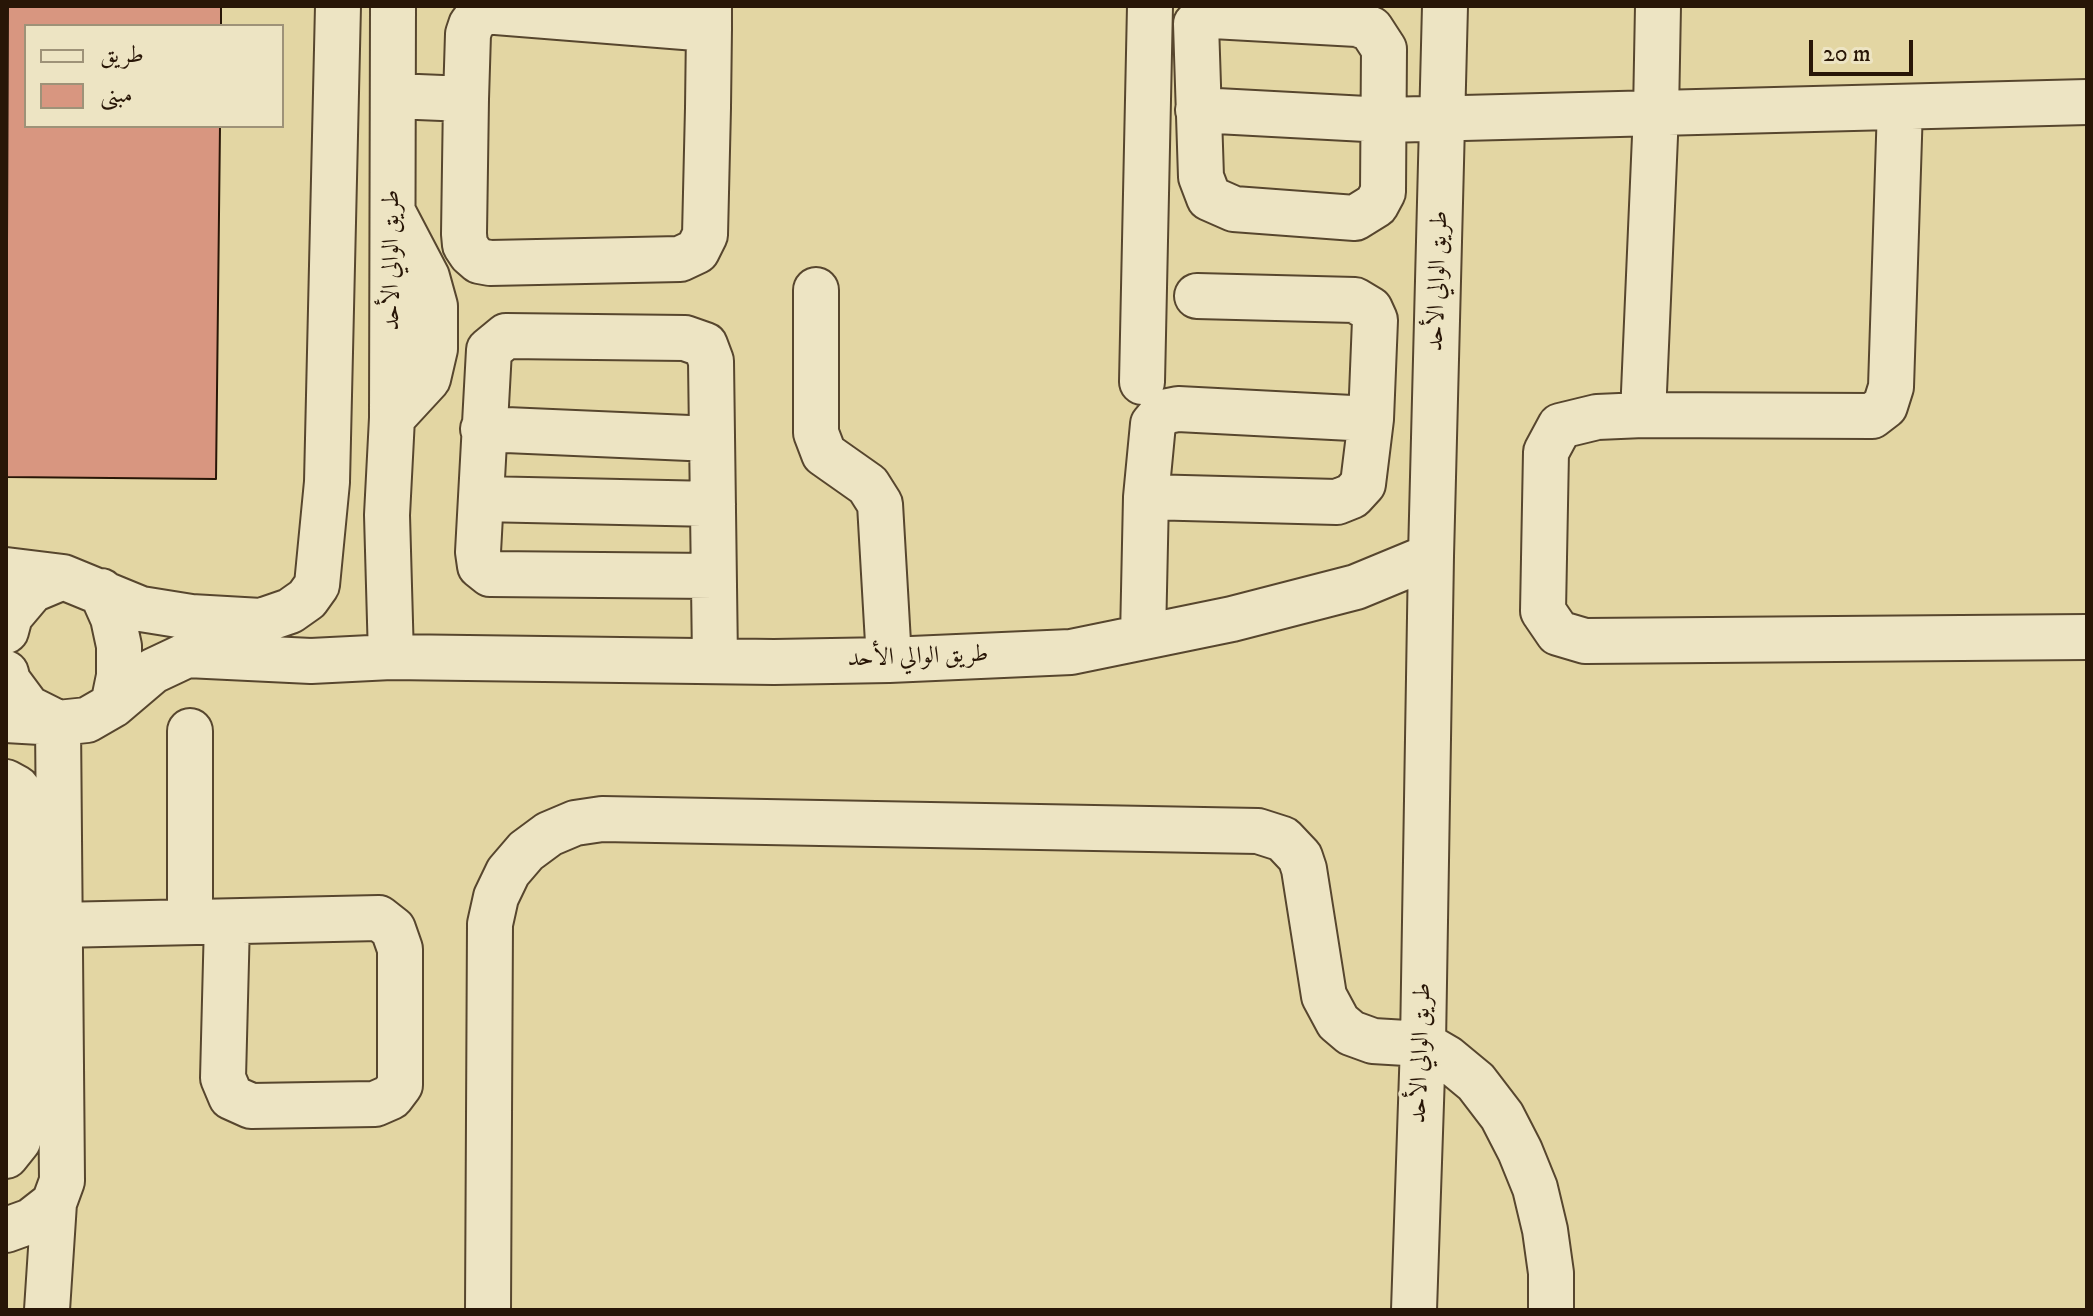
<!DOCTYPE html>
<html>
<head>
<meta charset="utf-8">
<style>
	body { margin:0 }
	#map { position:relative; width:2093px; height:1316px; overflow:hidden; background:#e3d6a3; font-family:"IM FELL DW Pica",Amiri,serif }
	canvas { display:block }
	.frame { position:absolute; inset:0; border:8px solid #281607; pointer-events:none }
	.legend { position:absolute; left:24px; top:24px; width:260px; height:104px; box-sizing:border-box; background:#ede4c3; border:2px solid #9e9278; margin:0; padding:10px 14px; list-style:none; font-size:24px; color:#281607 }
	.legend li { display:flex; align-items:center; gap:16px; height:40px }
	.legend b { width:40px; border:2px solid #9e9278 }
	.scale { position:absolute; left:1809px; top:40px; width:104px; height:36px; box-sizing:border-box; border:4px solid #281607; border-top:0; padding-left:10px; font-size:24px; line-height:28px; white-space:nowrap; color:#281607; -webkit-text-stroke:6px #ede4c3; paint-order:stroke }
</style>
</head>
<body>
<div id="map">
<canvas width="2093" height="1316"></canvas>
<div class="frame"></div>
<ul class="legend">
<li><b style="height:10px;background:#ede4c3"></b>طريق</li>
<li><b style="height:22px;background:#d89680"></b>مبنى</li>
</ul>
<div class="scale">20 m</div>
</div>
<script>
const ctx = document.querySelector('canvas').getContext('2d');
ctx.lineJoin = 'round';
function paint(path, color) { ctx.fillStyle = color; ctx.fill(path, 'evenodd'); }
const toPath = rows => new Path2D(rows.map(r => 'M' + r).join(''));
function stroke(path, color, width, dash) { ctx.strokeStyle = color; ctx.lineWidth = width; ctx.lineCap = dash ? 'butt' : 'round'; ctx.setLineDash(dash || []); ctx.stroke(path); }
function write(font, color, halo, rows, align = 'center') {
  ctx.font = font + ' "IM FELL DW Pica",Amiri,serif'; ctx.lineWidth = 7; ctx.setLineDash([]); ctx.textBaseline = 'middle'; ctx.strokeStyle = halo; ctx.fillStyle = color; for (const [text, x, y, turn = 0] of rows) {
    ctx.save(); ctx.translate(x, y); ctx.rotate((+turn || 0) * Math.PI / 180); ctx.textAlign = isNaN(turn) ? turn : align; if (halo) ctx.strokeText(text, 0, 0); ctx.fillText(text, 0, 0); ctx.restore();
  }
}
const building = toPath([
	[8,6,221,6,221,26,26,26,26,126,220,126,216,479,6,477,8,6]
]);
paint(building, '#d89680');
stroke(building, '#281607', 2);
const minor = toPath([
	[1658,6,1656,113,1643,415,1872,416,1885,406,1891,387,1900,107],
	[1213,16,1357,24,1371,29,1384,49,1383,192,1376,205,1355,218,1234,209,1209,198,1201,177,1196,24,1203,17,1213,16],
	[709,29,496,12,486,12,477,17,471,25,468,34,466,99,464,234,465,245,471,254,479,261,490,263,680,259,697,251,705,235,708,108,709,29,709,6],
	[394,96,466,99],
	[1198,110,1385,120,2087,102],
	[816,290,816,433,824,454,868,485,880,504,889,660],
	[1142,382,1150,6],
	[1643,415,1597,417,1560,426,1546,452,1543,611,1558,633,1585,641,2087,637],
	[392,418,428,379,435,349,435,306,427,277,395,216],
	[483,429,712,439],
	[1146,497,1337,502,1352,496,1363,484,1371,419,1375,320,1370,309,1355,300,1197,296],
	[481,499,713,504],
	[6,570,63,577,141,609,191,617,261,621,290,611,307,599,317,585,327,482,338,6],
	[713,576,490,574,480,566,478,552,489,350,506,336,685,338,705,345,711,361,715,659],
	[101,591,113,618,119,646,119,676,113,705],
	[6,631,10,616,32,590,63,577],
	[1143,637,1146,497,1153,424,1163,412,1178,409,1371,419],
	[391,657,774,662,889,660,1071,652,1232,619,1356,587,1431,556],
	[6,673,8,681,28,708,58,723],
	[6,720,58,723,87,720,113,705,153,671,187,655,311,661,391,657,387,515,392,418,393,6],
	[6,782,17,788,25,801,18,1141,6,1156],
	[190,921,190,731],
	[58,925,379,918,393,929,400,949,400,1085,391,1097,375,1104,251,1106,231,1097,223,1078,227,922],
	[6,1230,31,1221,54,1203,62,1181,58,723],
	[47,1310,54,1203],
	[488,1310,490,924,496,897,508,872,526,851,549,834,575,823,602,819,1258,831,1283,839,1300,857,1304,869,1324,996,1338,1022,1351,1033,1373,1041,1423,1044,1447,1058,1476,1082,1502,1116,1520,1151,1535,1188,1545,1230,1551,1273,1551,1310],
	[1414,1310,1423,1044,1431,556,1445,6]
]);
stroke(minor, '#57462e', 48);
stroke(minor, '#ede4c3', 44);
write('24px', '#281607', '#ede4c3', [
	["طريق الوالي الأحد",393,260,-90],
	["طريق الوالي الأحد",1439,281,-88],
	["طريق الوالي الأحد",918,658,-2],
	["طريق الوالي الأحد",1422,1053,-88]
]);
</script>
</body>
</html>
